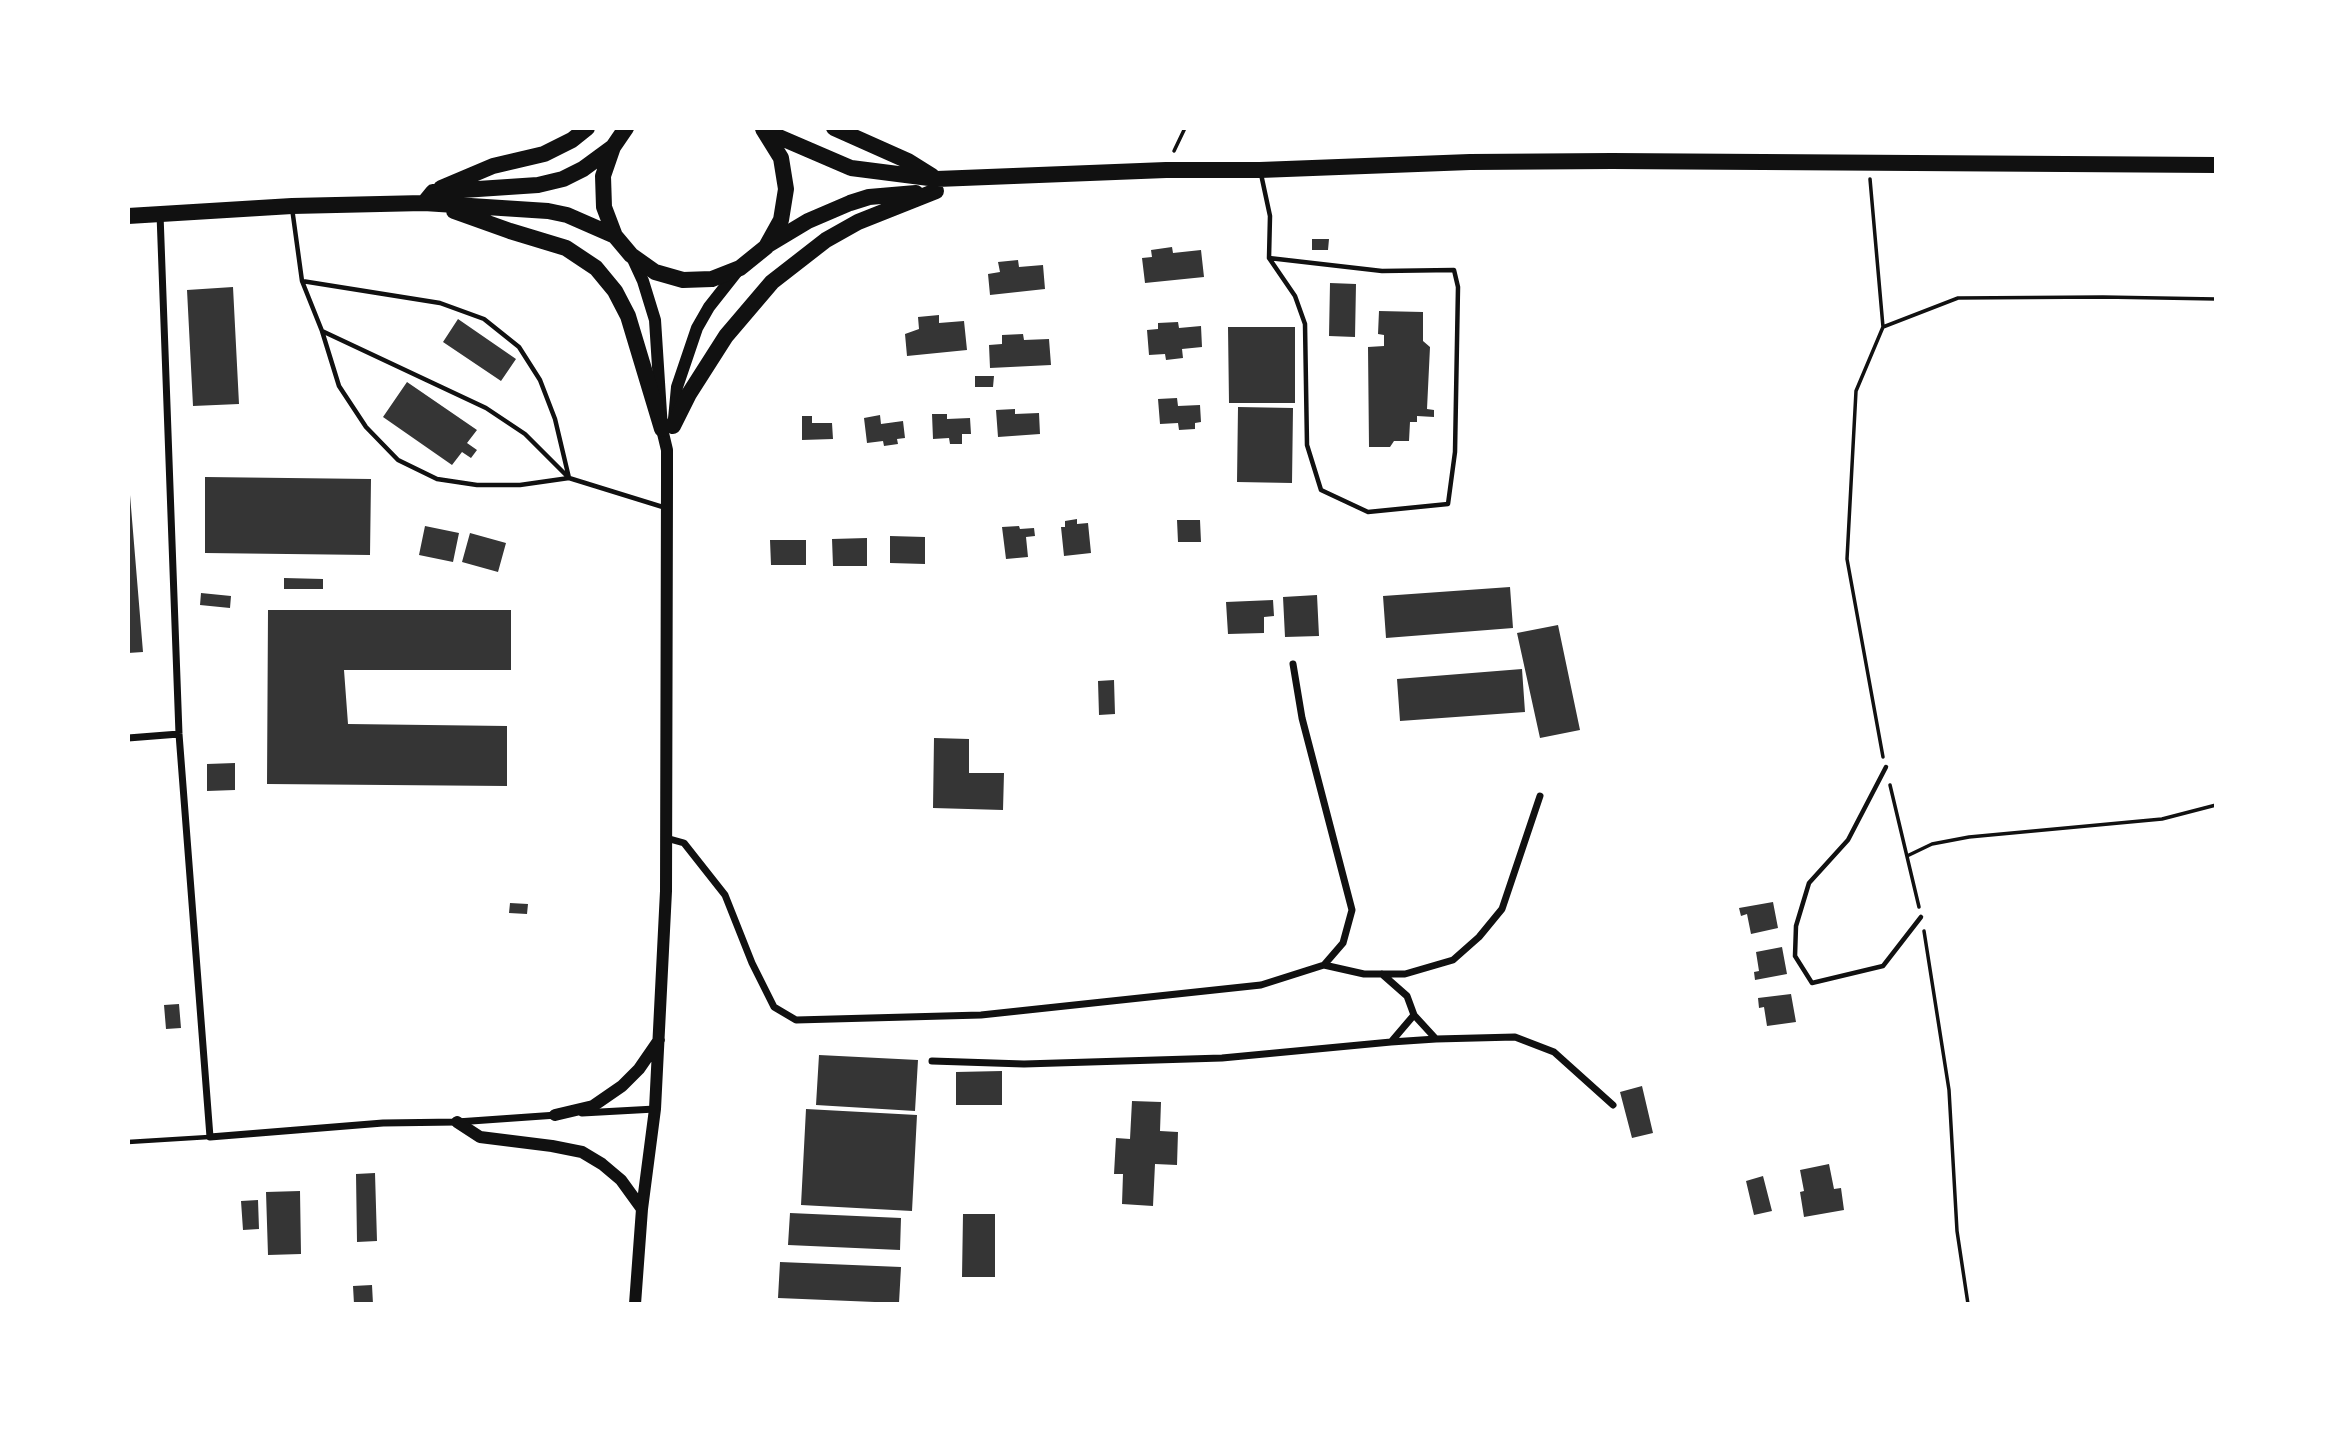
<!DOCTYPE html>
<html>
<head>
<meta charset="utf-8">
<style>
	body { margin:0 }
	#map { position:relative; width:2344px; height:1432px; overflow:hidden; background:#fff; font-family:"Sofia Sans Condensed",sans-serif }
	canvas { display:block }
	.frame { position:absolute; inset:0; border:130px solid #fff; pointer-events:none }
</style>
</head>
<body>
<div id="map">
<canvas width="2344" height="1432"></canvas>
<div class="frame"></div>
</div>
<script>
const ctx = document.querySelector('canvas').getContext('2d');
ctx.lineJoin = 'round';
function paint(path, color) { ctx.fillStyle = color; ctx.fill(path, 'evenodd'); }
const toPath = rows => new Path2D(rows.map(r => 'M' + r).join(''));
function stroke(path, color, width, dash) { ctx.strokeStyle = color; ctx.lineWidth = width; ctx.lineCap = dash ? 'butt' : 'round'; ctx.setLineDash(dash || []); ctx.stroke(path); }
paint(toPath([
	[1312,239,1329,239,1328,250,1312,250],
	[1172,247,1173,253,1201,250,1204,277,1145,283,1142,258,1152,257,1151,250],
	[1018,260,1019,267,1043,265,1045,289,990,295,988,274,1000,272,998,262],
	[1330,283,1356,284,1355,337,1329,336],
	[233,287,239,404,193,406,187,290],
	[1379,311,1423,312,1423,341,1430,347,1427,409,1434,410,1434,417,1417,416,1417,422,1410,422,1409,441,1394,441,1390,447,1369,447,1368,347,1384,346,1384,335,1378,334],
	[939,315,939,323,964,321,967,350,907,356,905,334,919,329,918,317],
	[458,319,516,359,501,381,443,342],
	[1178,322,1179,328,1201,326,1202,347,1182,349,1183,358,1166,360,1165,354,1149,355,1147,330,1158,329,1158,323],
	[1228,327,1295,327,1295,403,1229,403],
	[1023,334,1024,340,1049,339,1051,365,990,368,989,345,1002,344,1002,335],
	[975,376,994,376,993,387,975,387],
	[407,382,477,430,467,443,477,450,471,458,462,452,452,465,383,417],
	[1177,398,1178,406,1200,405,1201,422,1195,423,1195,429,1179,430,1178,423,1160,424,1158,399],
	[1238,407,1293,408,1292,483,1237,482],
	[1015,409,1015,414,1039,413,1040,434,998,437,996,410],
	[932,414,947,414,947,419,970,418,971,434,962,434,962,444,950,444,949,438,933,439],
	[880,415,881,424,903,421,905,438,897,439,898,444,884,446,883,441,867,443,864,418],
	[802,416,812,416,812,423,832,423,833,439,802,440],
	[205,477,371,479,370,555,205,553],
	[128,495,130,495,143,652,128,653],
	[1077,519,1077,524,1088,523,1091,553,1064,556,1061,527,1065,527,1065,521],
	[1177,520,1200,520,1201,542,1178,542],
	[425,526,459,533,453,562,419,555],
	[1019,526,1020,529,1034,528,1035,536,1026,537,1028,557,1006,559,1002,527],
	[470,533,506,543,498,572,462,562],
	[890,536,925,537,925,564,890,563],
	[867,538,867,566,833,566,832,539],
	[770,540,806,540,806,565,771,565],
	[284,578,323,579,323,589,284,589],
	[1510,587,1513,628,1386,638,1383,596],
	[201,593,231,596,230,608,200,605],
	[1317,595,1319,636,1285,637,1283,597],
	[1273,600,1274,616,1264,617,1264,633,1228,634,1226,602],
	[268,610,511,610,511,670,344,670,348,724,507,726,507,786,267,784],
	[1558,625,1580,730,1540,738,1517,633],
	[1522,669,1525,712,1400,721,1397,679],
	[1114,680,1115,714,1099,715,1098,681],
	[934,738,969,739,969,773,1004,773,1003,810,933,808],
	[235,763,235,790,207,791,207,764],
	[1773,902,1778,928,1751,934,1747,914,1741,916,1739,908],
	[510,903,528,904,527,914,509,913],
	[1782,947,1787,974,1755,980,1754,972,1759,971,1756,952],
	[1791,994,1796,1022,1767,1026,1764,1007,1759,1008,1758,998],
	[179,1004,181,1028,166,1029,164,1005],
	[819,1055,918,1060,915,1111,816,1105],
	[1002,1071,1002,1105,956,1105,956,1072],
	[1642,1086,1653,1133,1632,1138,1620,1092],
	[1132,1101,1161,1102,1160,1131,1178,1132,1177,1165,1155,1164,1153,1206,1122,1204,1123,1174,1114,1174,1116,1138,1130,1139],
	[806,1109,917,1115,912,1211,801,1205],
	[1829,1164,1834,1189,1841,1188,1844,1210,1804,1217,1800,1192,1804,1191,1800,1170],
	[375,1173,377,1241,357,1242,356,1174],
	[1763,1176,1772,1211,1754,1215,1746,1181],
	[300,1191,301,1254,268,1255,266,1192],
	[258,1200,259,1229,243,1230,241,1201],
	[790,1213,901,1218,900,1250,788,1245],
	[963,1214,995,1214,995,1277,962,1277],
	[780,1262,901,1267,899,1303,778,1298],
	[372,1285,373,1304,354,1304,353,1286]
]), '#353535');
stroke(toPath([
	[1174,151,1185,128],
	[1870,179,1883,327],
	[1883,757,1847,559,1856,391,1883,327,1958,298,2103,297,2216,299],
	[1890,785,1919,907],
	[1907,856,1932,844,1969,837,2162,819,2216,805],
	[1924,931,1949,1090,1957,1231,1968,1304]
]), '#111', 3.5);
stroke(toPath([
	[1261,174,1270,216,1269,258,1295,296,1305,324,1307,445,1321,490,1368,512,1448,504,1455,452,1458,287,1454,270,1382,271,1269,258],
	[292,208,302,281,322,331,486,408,525,434,569,478,666,508],
	[302,281,440,303,484,319,519,347,540,380,555,419,569,478,520,485,477,485,437,479,398,460,366,427,339,386,322,331],
	[1886,767,1848,840,1809,883,1796,926,1795,956,1812,983,1883,966,1921,917],
	[128,1142,209,1137]
]), '#111', 4.5);
stroke(toPath([
	[160,214,179,734,210,1137,383,1123,457,1122,557,1115],
	[1293,664,1302,718,1352,910,1343,943,1324,965],
	[128,738,179,734],
	[666,838,684,843,725,895,752,963,774,1007,796,1020,981,1015,1261,985,1324,965,1364,974,1405,974,1453,960,1479,937,1502,909,1540,796],
	[1382,974,1407,996,1414,1015,1436,1039,1515,1037,1554,1052,1613,1105],
	[1391,1042,1436,1039],
	[932,1061,1024,1064,1222,1058,1391,1042,1414,1015],
	[582,1113,655,1109]
]), '#111', 7);
stroke(toPath([
	[631,255,643,281,655,320,662,429,667,450,667,480,666,891,655,1109,642,1209,635,1304],
	[674,419,677,387,697,328,709,307,739,269],
	[555,1115,593,1106,622,1086,639,1069,659,1040],
	[457,1122,480,1137,552,1146,582,1152,602,1164,621,1180,642,1209]
]), '#111', 12);
stroke(toPath([
	[626,128,613,147,603,176,604,207,615,236,631,255,655,272,683,280,712,279,740,268,766,247,781,220,786,189,781,158,763,129],
	[834,128,908,161,932,176],
	[765,131,851,168,937,179,1166,170,1260,170,1470,162,1612,161,2216,165],
	[441,188,493,166,544,154,572,140,587,128],
	[424,203,433,192,538,185,563,179,583,169,613,147],
	[454,211,510,231,566,248,596,268,615,291,628,316,662,429],
	[128,216,292,206,424,203,548,211,567,215,615,236],
	[768,245,808,221,850,203,869,197,916,193],
	[673,426,689,394,726,336,772,282,826,240,858,222,936,191]
]), '#111', 16);
</script>
</body>
</html>
